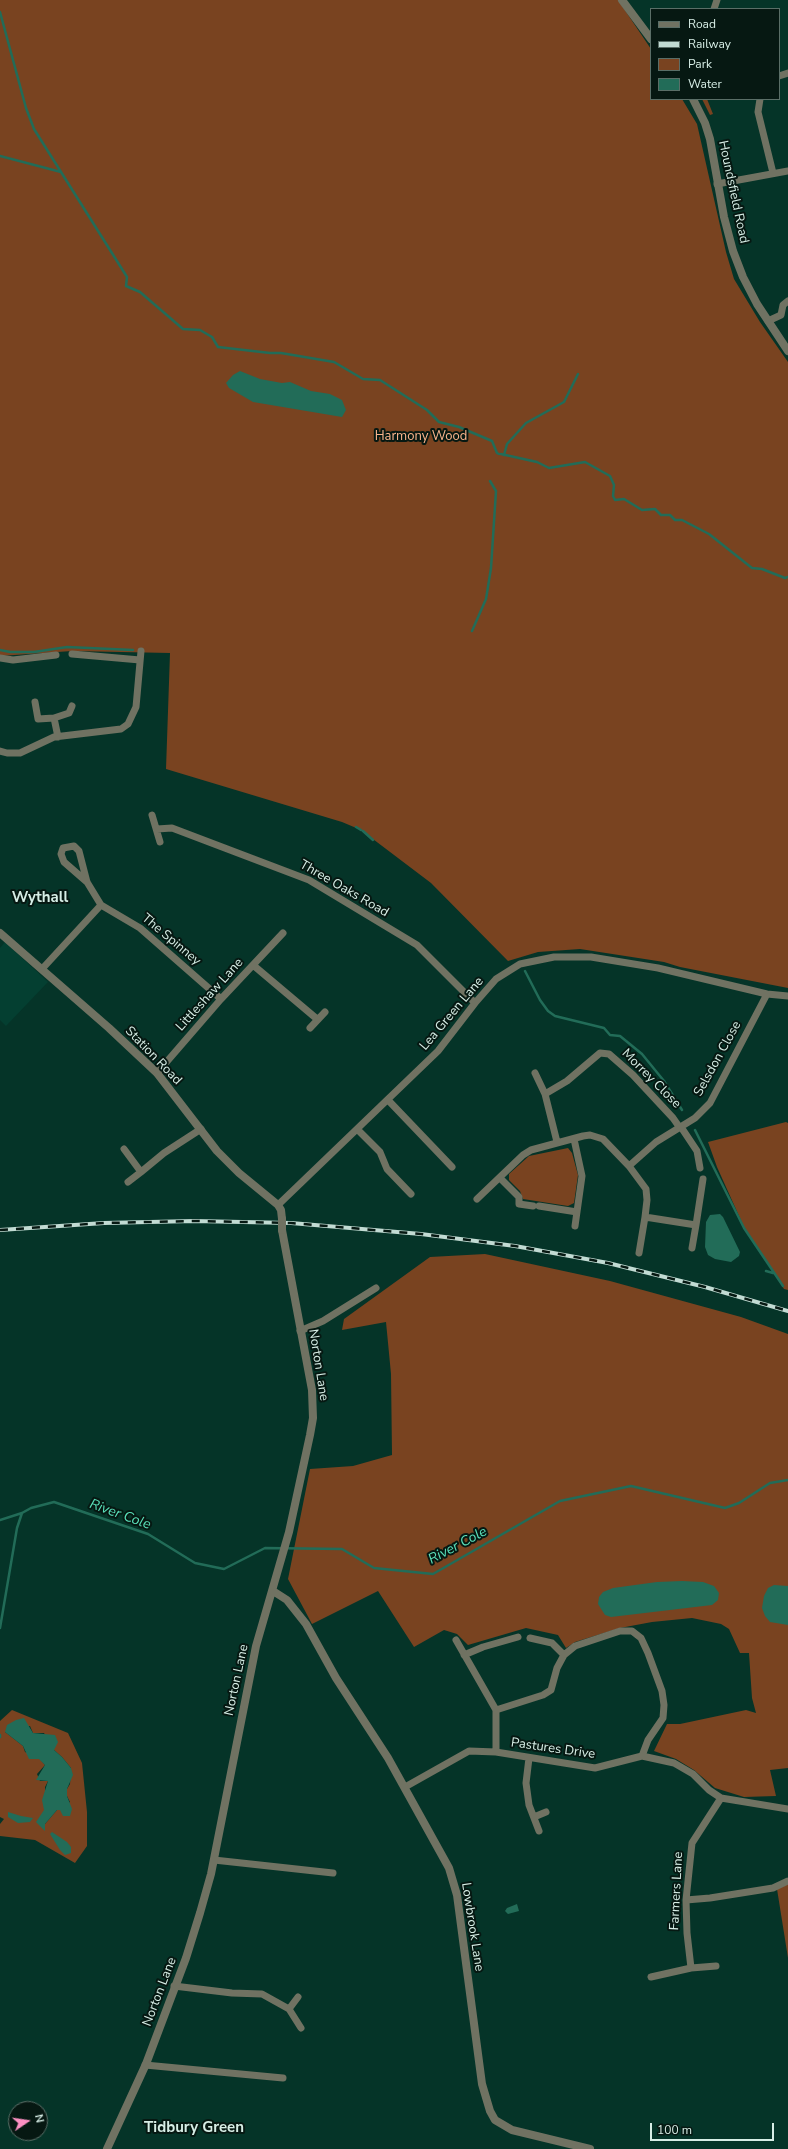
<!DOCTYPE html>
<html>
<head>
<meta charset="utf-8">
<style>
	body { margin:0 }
	#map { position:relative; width:788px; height:2149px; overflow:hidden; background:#053428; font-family:"Nunito Sans",sans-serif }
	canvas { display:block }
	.legend { position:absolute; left:650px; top:8px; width:130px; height:92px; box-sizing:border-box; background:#061812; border:1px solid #5a6e67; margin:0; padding:5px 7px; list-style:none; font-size:12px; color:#d7eee6 }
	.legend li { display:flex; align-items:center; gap:8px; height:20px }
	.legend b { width:20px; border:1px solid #5a6e67 }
	.north { position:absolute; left:8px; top:2101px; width:40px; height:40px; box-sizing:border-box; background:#061812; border:1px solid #5a6e67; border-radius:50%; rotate:77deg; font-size:11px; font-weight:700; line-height:16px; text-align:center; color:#d7eee6 }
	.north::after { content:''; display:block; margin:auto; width:14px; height:18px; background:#fc8fc2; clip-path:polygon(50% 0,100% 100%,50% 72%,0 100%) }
	.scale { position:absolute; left:650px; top:2123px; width:124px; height:18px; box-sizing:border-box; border:2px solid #d7eee6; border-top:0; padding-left:5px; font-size:12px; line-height:14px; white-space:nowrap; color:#d7eee6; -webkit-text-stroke:3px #061812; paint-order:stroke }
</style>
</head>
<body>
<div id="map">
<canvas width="788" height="2149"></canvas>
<ul class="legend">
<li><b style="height:5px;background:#707262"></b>Road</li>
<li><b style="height:5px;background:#c2dbd3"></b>Railway</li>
<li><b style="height:11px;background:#794320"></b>Park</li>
<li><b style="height:11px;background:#226c58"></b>Water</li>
</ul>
<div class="north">N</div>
<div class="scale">100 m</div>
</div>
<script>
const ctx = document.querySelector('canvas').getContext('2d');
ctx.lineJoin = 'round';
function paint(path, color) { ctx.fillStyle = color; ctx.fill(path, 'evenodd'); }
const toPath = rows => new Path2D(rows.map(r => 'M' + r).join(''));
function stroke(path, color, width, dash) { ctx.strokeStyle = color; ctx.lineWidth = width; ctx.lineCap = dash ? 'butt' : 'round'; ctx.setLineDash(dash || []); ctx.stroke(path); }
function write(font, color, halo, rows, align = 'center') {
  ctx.font = font + ' "Nunito Sans",sans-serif'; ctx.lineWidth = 4; ctx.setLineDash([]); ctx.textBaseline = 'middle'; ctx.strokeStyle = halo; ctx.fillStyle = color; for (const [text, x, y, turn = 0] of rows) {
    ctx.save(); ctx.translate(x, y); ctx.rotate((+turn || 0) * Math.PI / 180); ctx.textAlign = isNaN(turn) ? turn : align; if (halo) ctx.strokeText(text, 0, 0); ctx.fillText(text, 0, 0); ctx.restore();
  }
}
paint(toPath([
	[5,942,48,982,6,1026,0,1020,0,948]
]), '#043f31');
paint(toPath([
	[0,0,618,0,651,49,651,99,682,99,697,124,726,252,734,279,760,322,788,362,788,988,680,967,664,962,580,949,538,952,508,961,431,883,361,830,342,822,166,769,170,653,72,651,0,656],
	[702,99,707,99,713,114,710,115],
	[786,1122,788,1123,788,1290,784,1289,744,1227,717,1167,708,1142],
	[568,1148,572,1153,578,1175,574,1203,568,1206,523,1199,520,1191,509,1180,509,1174,529,1156],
	[485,1254,610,1281,741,1317,788,1334,788,1768,770,1770,776,1796,744,1797,715,1788,694,1770,676,1759,654,1751,667,1724,680,1724,746,1710,756,1713,752,1698,749,1653,740,1653,729,1629,721,1624,692,1618,652,1622,620,1628,575,1642,566,1648,558,1635,526,1628,468,1645,457,1634,444,1630,414,1647,378,1591,312,1624,288,1579,310,1469,353,1466,392,1455,391,1374,386,1322,342,1330,344,1319,430,1257],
	[12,1710,68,1733,82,1763,87,1812,87,1846,75,1863,35,1840,0,1836,0,1824,4,1819,0,1817,0,1721],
	[30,1726,33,1733,44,1733,54,1750,62,1757,71,1768,70,1784,67,1789,67,1796,70,1802,60,1810,57,1810,45,1824,45,1787,48,1781,40,1781,37,1774,45,1765,39,1758,25,1752,23,1746,5,1732],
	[788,1884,788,1958,777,1889]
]), '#794320');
paint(toPath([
	[240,371,260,379,282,383,290,382,311,391,330,394,342,400,346,410,342,417,253,402,229,388,226,383,233,375],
	[720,1214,723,1217,740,1252,739,1256,731,1262,715,1259,708,1255,705,1247,706,1222,710,1215],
	[682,1581,703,1582,714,1586,719,1593,718,1600,712,1605,611,1617,605,1615,598,1604,599,1597,603,1592,613,1588,657,1582],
	[774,1585,788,1586,788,1625,770,1622,765,1616,762,1608,764,1596,768,1588],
	[24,1718,33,1733,55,1735,58,1742,54,1750,62,1757,71,1768,73,1775,67,1789,67,1796,72,1809,70,1816,63,1816,60,1810,57,1810,45,1824,45,1831,36,1822,44,1810,42,1800,48,1781,36,1780,45,1765,39,1759,29,1759,23,1746,5,1732,7,1725,16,1720],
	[8,1812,21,1816,33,1818,30,1822,18,1823,8,1817],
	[52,1832,67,1842,71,1847,71,1853,65,1855,60,1850,50,1834],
	[517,1904,519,1911,508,1914,505,1911,507,1908]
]), '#226c58');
stroke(toPath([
	[0,12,26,108,34,129,61,172],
	[0,156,61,172,127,277,126,286,140,292,183,329,200,330,212,337,218,347,270,353,281,353,334,362,363,379,380,380,427,410,439,422,459,427,492,441,497,453,499,454],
	[501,454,537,462,549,468,585,462,610,476,614,485,613,496,615,500,624,499,642,510,655,509,661,515,670,515,675,520,682,520,709,534,752,568,762,569,785,578,788,577],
	[504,455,507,444,526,423,564,402,578,374],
	[472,631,486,599,491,568,496,491,490,481],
	[0,650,10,652,34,652,67,647,133,650],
	[356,827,361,830],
	[363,831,373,840],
	[525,971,540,1000,548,1011,555,1016,604,1028,610,1035,620,1036,642,1054,664,1081,682,1110],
	[695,1130,744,1228,783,1286],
	[766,1271,773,1273],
	[0,1520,22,1513,31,1508,54,1502,148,1534,195,1563,224,1569,265,1548,342,1549,374,1568,433,1574,560,1501,631,1486,725,1508,739,1503,770,1483,788,1480],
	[0,1628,17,1528,22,1513],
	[0,1735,0,1737]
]), '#226c58', 2.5);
stroke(toPath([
	[714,9,717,0],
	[779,76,788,73],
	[760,99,758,112,773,173],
	[717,184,788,171],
	[768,321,781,315,783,305,788,301],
	[72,654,140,660],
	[0,658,13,660,56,655],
	[35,702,38,719,54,718],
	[58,737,54,718,69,713,72,706],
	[0,751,7,753,20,753,54,737,121,729,128,724,136,707,141,651],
	[152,815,160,842],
	[157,829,172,828,309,880,417,945,475,1003],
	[87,882,64,862,61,854,63,848,74,846,79,851,87,882,101,905],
	[253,965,317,1019],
	[42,969,101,905,140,928,221,999],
	[310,1028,325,1012],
	[157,1073,221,999,283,933],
	[535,1073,545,1094],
	[388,1100,452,1167],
	[681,1127,697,1151,700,1168],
	[357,1129,380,1152,387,1169,411,1194],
	[574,1139,582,1176,575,1226],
	[557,1142,545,1094,567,1081,600,1053,609,1054,633,1075,673,1118,680,1128],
	[124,1149,141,1172,164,1153,201,1129],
	[629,1166,646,1189,647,1200,645,1217,696,1225,703,1179],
	[500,1178,519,1197,519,1204,533,1206],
	[128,1182,141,1172],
	[477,1199,523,1155,531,1150,583,1136,590,1135,603,1139,629,1166,656,1142,695,1118,710,1103,767,994],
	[278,1205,438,1051,475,1003,496,979,520,964,554,957,591,957,658,968,767,994,788,996],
	[539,1206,577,1212],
	[692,1248,696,1225],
	[639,1253,645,1217],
	[300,1331,323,1321,376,1288],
	[530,1638,552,1643,564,1655],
	[456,1640,496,1710,496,1752],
	[464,1655,483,1647,518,1637],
	[496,1710,543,1695,551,1690,557,1668,564,1655,575,1646,620,1631,632,1631,641,1638,648,1653,662,1691,664,1705,663,1718,648,1740,642,1756],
	[529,1758,526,1783,529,1805,539,1831],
	[405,1787,469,1751,496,1752,595,1768,642,1756,674,1763,693,1774,709,1790,721,1798,788,1809],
	[534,1817,546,1812],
	[214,1860,333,1873],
	[686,1900,710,1898,773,1888,788,1881],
	[716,1966,691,1968,687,1933,686,1900,692,1843,721,1798],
	[651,1977,691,1968],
	[174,1986,232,1993,262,1994,289,2009,301,2028],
	[289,2009,298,1997],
	[145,2065,283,2078]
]), '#707262', 7);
stroke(toPath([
	[622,0,651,39],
	[693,99,705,123,710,139,724,217,733,251,743,277,757,304,788,351],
	[0,933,109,1028,157,1073,217,1151,239,1173,278,1205,281,1210,282,1219],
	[273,1591,287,1600,306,1624,336,1678,388,1758,449,1868,457,1895,482,2084,490,2111,495,2120,512,2130,590,2149],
	[107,2149,146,2064,186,1958,200,1913,211,1874,256,1646,289,1532,310,1435,313,1418,312,1390,282,1230]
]), '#707262', 8);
const rail = toPath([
	[0,1230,104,1223,194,1221,291,1223,421,1234,515,1246,608,1263,705,1287,788,1311]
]);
stroke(rail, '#c2dbd3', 4);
stroke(rail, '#061812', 2.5, [8]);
stroke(toPath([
	[282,1230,282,1219]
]), '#707262', 8);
write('13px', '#d7eee6', '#061812', [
	["Houndsfield Road",733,192,78],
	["Three Oaks Road",344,889,30],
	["The Spinney",171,940,40],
	["Littleshaw Lane",210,995,-48],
	["Lea Green Lane",452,1014,-50],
	["Station Road",153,1056,46],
	["Selsdon Close",718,1059,-61],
	["Morrey Close",651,1079,45],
	["Norton Lane",318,1365,81],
	["Norton Lane",237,1680,-78],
	["Pastures Drive",553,1749,8],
	["Farmers Lane",677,1891,-87],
	["Lowbrook Lane",472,1927,81],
	["Norton Lane",160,1992,-69]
]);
write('13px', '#fbb58d', '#061812', [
	["Harmony Wood",421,437]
]);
write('italic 14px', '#5ae0ba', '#061812', [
	["River Cole",120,1515,20],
	["River Cole",458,1546,-28]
]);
write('bold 15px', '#d7eee6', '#061812', [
	["Wythall",40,898],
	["Tidbury Green",194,2128]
]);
</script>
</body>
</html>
